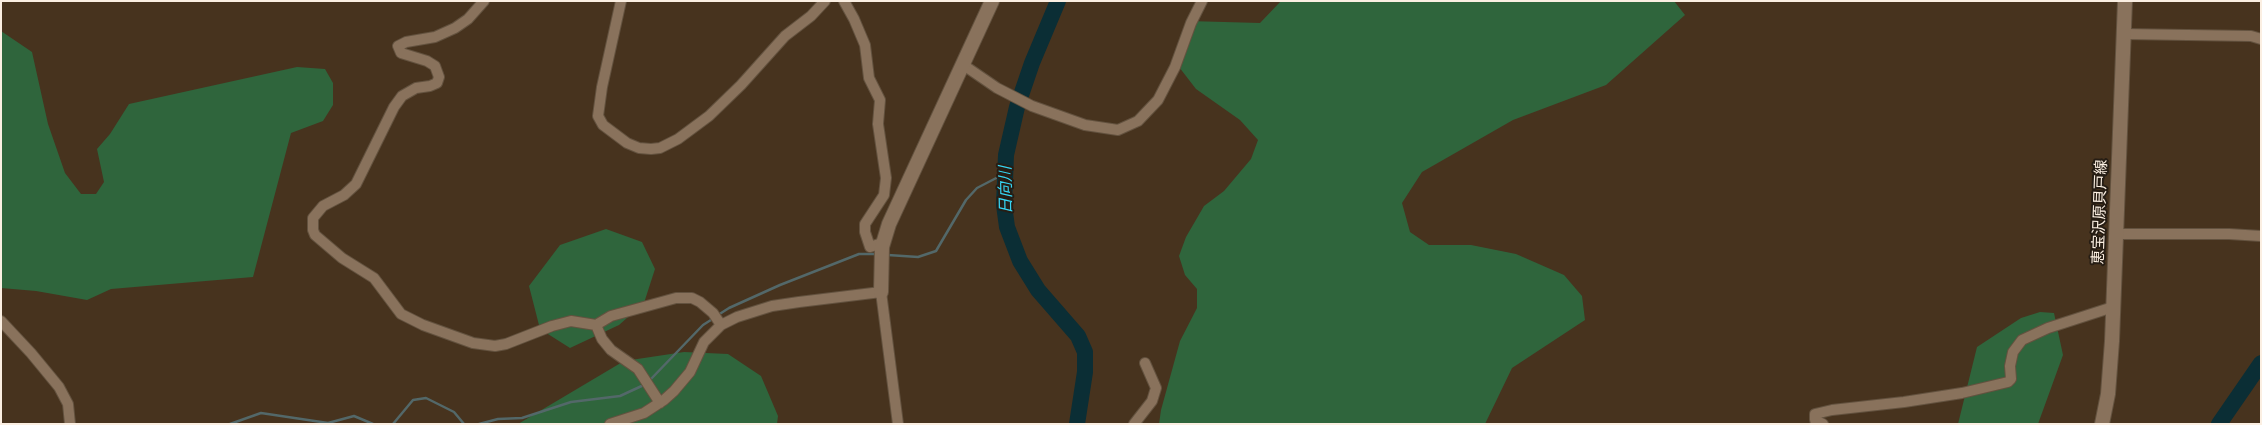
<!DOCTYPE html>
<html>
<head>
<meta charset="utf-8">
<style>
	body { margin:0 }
	#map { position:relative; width:2262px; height:425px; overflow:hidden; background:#47331e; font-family:"Alegreya Sans",sans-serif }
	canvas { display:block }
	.frame { position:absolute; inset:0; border:2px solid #fbefe2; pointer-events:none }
</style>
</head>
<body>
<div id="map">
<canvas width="2262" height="425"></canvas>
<div class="frame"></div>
</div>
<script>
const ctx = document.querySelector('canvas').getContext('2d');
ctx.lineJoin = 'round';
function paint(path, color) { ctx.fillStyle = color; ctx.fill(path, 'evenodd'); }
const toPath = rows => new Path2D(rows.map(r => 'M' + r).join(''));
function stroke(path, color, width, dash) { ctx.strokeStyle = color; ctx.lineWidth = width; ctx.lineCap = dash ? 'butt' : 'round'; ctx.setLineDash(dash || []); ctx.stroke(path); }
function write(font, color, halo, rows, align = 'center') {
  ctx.font = font + ' "Alegreya Sans","Noto Sans JP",sans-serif'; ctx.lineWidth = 4; ctx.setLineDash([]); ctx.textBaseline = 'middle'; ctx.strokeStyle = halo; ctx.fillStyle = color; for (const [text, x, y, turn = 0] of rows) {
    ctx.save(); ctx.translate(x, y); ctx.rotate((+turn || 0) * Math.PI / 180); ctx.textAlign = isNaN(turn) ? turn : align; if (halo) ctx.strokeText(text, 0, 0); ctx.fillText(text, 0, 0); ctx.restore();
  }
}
paint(toPath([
	[1281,1,1674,1,1685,15,1606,85,1513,120,1422,172,1402,203,1410,232,1429,245,1471,245,1516,254,1564,275,1582,296,1585,320,1512,368,1485,424,1159,424,1161,410,1180,341,1197,308,1197,289,1185,275,1179,256,1186,237,1204,206,1224,191,1251,159,1258,140,1240,120,1196,89,1179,67,1188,21,1260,23],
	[1,31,32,52,48,124,65,173,81,194,96,194,104,182,97,149,110,134,129,104,297,67,325,69,333,83,333,105,323,121,291,133,253,277,111,289,87,300,36,291,1,288],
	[606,229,642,242,655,269,644,303,619,325,570,348,540,329,529,286,560,245],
	[2040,312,2054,313,2063,355,2038,424,1958,424,1977,347,2021,318],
	[684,352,728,354,761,376,778,416,777,424,518,424,624,361]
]), '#2f653c');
stroke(toPath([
	[888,255,918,257,936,251,966,200,977,188,1004,174],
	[718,315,729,308,780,285,859,254,877,254],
	[650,380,703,325,714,318],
	[230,424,261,413,328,423,354,416,373,424],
	[393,424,413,400,426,398,454,412,464,424],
	[479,424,498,419,522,418,571,402,620,396,646,384]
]), '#536869', 2.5);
stroke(toPath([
	[1058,1,1032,63,1017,107,1006,155,1004,205,1007,227,1020,261,1038,290,1078,336,1085,352,1085,372,1077,424],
	[2219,424,2261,363]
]), '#0b2e35', 16);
const street = toPath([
	[484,1,468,19,455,28,435,37,406,42,398,46,401,53,427,61,435,66,439,77,437,83,430,86,416,88,402,96,394,107,356,184,344,195,323,206,313,218,313,230,315,235,342,258,374,278,401,314,423,325,473,343,495,346,506,344,552,326,571,321,596,325,611,316,676,298,692,298,700,302,713,313,721,325],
	[621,1,602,87,598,116,603,125,627,143,639,148,651,149,660,148,678,139,709,116,741,85,785,36,811,16,825,1],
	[844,1,854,19,865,45,869,78,880,100,878,124,886,178,884,195,865,224,865,232,870,247,882,243],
	[2124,34,2251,36,2261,39],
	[962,64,997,88,1032,106,1085,125,1118,130,1138,121,1158,100,1175,67,1191,23,1202,1],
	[2115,234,2229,234,2261,236],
	[1,321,31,353,59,387,68,404,70,424],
	[596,325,602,339,611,350,638,369,660,403],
	[610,424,644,413,664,400,674,391,690,372,704,342,721,325,737,317,772,306,799,302,881,292,898,424],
	[1134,424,1152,401,1156,388,1145,363],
	[1823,424,1815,420,1815,414,1832,410,1904,402,1962,393,2008,382,2011,379,2010,366,2013,352,2022,340,2048,328,2113,307]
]);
const secondary = toPath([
	[881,292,882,247,889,224,992,1],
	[2102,424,2108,394,2112,341,2125,1]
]);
stroke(street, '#63523f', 12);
stroke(secondary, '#63523f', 16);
stroke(street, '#89725c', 10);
stroke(secondary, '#89725c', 14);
write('15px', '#fbefe2', '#261d14', [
	["恵宝沢原貝戸線",2100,212,-88]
]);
write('italic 16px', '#36d6f4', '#261d14', [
	["日向川",1006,190,-91]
]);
</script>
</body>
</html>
